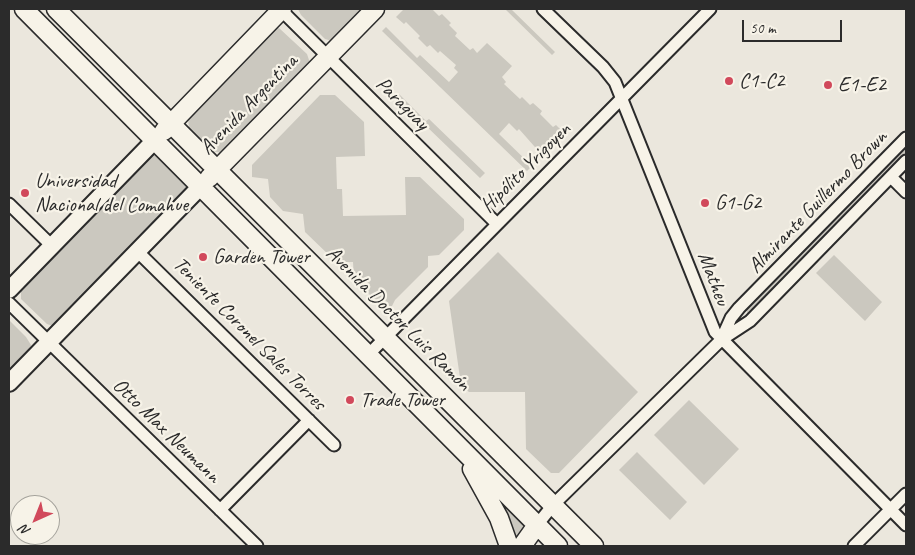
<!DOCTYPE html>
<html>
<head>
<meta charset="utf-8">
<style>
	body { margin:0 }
	#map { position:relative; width:915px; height:555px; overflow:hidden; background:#ebe7dd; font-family:Caveat,sans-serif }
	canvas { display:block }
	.frame { position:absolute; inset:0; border:10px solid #2b2b2b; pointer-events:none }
	.north { position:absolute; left:10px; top:495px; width:50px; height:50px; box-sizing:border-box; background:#f7f3e8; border:1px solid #a5a39c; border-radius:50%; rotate:224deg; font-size:14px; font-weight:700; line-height:20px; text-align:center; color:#2b2b2b }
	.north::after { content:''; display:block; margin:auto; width:18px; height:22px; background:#d1495b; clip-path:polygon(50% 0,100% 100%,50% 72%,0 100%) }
	.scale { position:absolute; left:742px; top:20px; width:100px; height:22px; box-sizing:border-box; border:2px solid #2b2b2b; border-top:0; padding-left:6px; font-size:15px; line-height:18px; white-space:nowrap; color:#2b2b2b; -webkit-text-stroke:4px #f7f3e8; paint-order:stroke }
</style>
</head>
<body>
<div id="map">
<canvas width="915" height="555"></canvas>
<div class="frame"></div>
<div class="north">N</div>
<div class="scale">50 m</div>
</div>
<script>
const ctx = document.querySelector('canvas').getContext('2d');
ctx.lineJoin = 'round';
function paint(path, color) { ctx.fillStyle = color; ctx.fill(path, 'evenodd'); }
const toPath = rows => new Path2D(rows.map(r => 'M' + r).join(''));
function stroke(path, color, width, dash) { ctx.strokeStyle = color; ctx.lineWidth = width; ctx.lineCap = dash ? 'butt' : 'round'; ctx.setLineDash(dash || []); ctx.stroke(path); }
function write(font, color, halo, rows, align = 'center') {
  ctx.font = font + ' Caveat,sans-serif'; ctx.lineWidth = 4.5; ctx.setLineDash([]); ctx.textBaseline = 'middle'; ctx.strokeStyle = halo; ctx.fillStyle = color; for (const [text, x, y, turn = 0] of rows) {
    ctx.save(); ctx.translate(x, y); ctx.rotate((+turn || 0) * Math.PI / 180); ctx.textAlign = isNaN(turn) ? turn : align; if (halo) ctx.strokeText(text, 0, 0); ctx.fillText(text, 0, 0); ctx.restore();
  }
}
paint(toPath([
	[298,9,366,9,332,41,325,39,301,15],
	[404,9,432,9,439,16,442,14,451,23,449,25,457,33,455,36,470,50,473,48,477,53,487,43,512,66,502,77,506,82,504,84,520,99,522,97,530,105,533,103,542,111,540,114,553,127,556,125,564,133,542,155,519,129,517,131,509,123,499,134,532,166,527,171,382,31,386,27,417,58,420,55,449,82,458,72,454,68,456,65,440,51,438,53,430,45,427,47,418,38,420,36,406,22,404,24,396,17],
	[505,9,511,9,555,52,552,55],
	[279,28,307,54,310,63,222,153,212,151,189,128,188,119,274,29],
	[399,94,426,121,429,119,485,173,480,178,396,97],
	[320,95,335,95,364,122,365,156,336,157,337,189,342,189,343,216,406,215,405,177,420,177,464,219,464,230,439,255,428,256,428,267,395,300,391,308,383,308,354,279,353,262,338,262,337,258,332,258,305,232,303,214,283,211,270,197,268,179,252,177,252,165],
	[906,144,906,155,752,313,747,313,747,308],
	[153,154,157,155,190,188,53,326,47,324,21,299,21,289],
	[498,252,638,392,559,473,551,473,526,449,525,392,469,392,461,385,449,301],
	[834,255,882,302,865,321,816,273],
	[9,320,26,337,31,345,29,352,9,373],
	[689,400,739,449,704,485,654,435],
	[637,452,687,502,670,520,619,470],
	[492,493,528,529,515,546]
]), '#cbc8bf');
const minor = toPath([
	[543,9,603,67,615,82,715,332,906,525],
	[281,10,497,224],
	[891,177,906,192],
	[9,204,52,246],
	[137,251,334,445],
	[9,303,257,546],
	[721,340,731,318,739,308,906,138],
	[368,355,710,9],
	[220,510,309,420],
	[537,525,553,505,721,340,750,321,906,161],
	[854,546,906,494]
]);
const secondary = toPath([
	[9,290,155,140],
	[9,383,201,186]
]);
const primary = toPath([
	[24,9,558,546],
	[56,9,594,546],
	[164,131,282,9],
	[209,178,375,9],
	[472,469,499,518,509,546],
	[522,546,537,525]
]);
stroke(minor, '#2b2b2b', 15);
stroke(secondary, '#2b2b2b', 20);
stroke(primary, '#2b2b2b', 21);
stroke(minor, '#f7f3e8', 11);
stroke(secondary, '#f7f3e8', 16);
stroke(primary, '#f7f3e8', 18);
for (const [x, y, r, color] of [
	[729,81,5,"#d1495b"],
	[828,85,5,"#d1495b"],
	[25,193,5,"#d1495b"],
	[705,203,5,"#d1495b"],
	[203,257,5,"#d1495b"],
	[350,400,5,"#d1495b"]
]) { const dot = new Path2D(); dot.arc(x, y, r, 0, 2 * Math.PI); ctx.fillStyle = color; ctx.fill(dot); stroke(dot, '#f7f3e8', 2); }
write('21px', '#2b2b2b', '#f7f3e8', [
	["C1-C2",739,81],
	["E1-E2",838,85],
	["Universidad",35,181],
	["Nacional del Comahue",35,205],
	["G1-G2",715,203],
	["Garden Tower",213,257],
	["Trade Tower",360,400]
], 'left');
write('21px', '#2b2b2b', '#f7f3e8', [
	["Paraguay",402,104,45],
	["Avenida Argentina",249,105,-46],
	["Hipólito Yrigoyen",526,168,-45],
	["Almirante Guillermo Brown",818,202,-46],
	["Matheu",713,279,69],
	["Avenida Doctor Luis Ramón",398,319,45],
	["Teniente Coronel Sales Torres",249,334,45],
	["Otto Max Neumann",166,431,44]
]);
</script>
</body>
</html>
